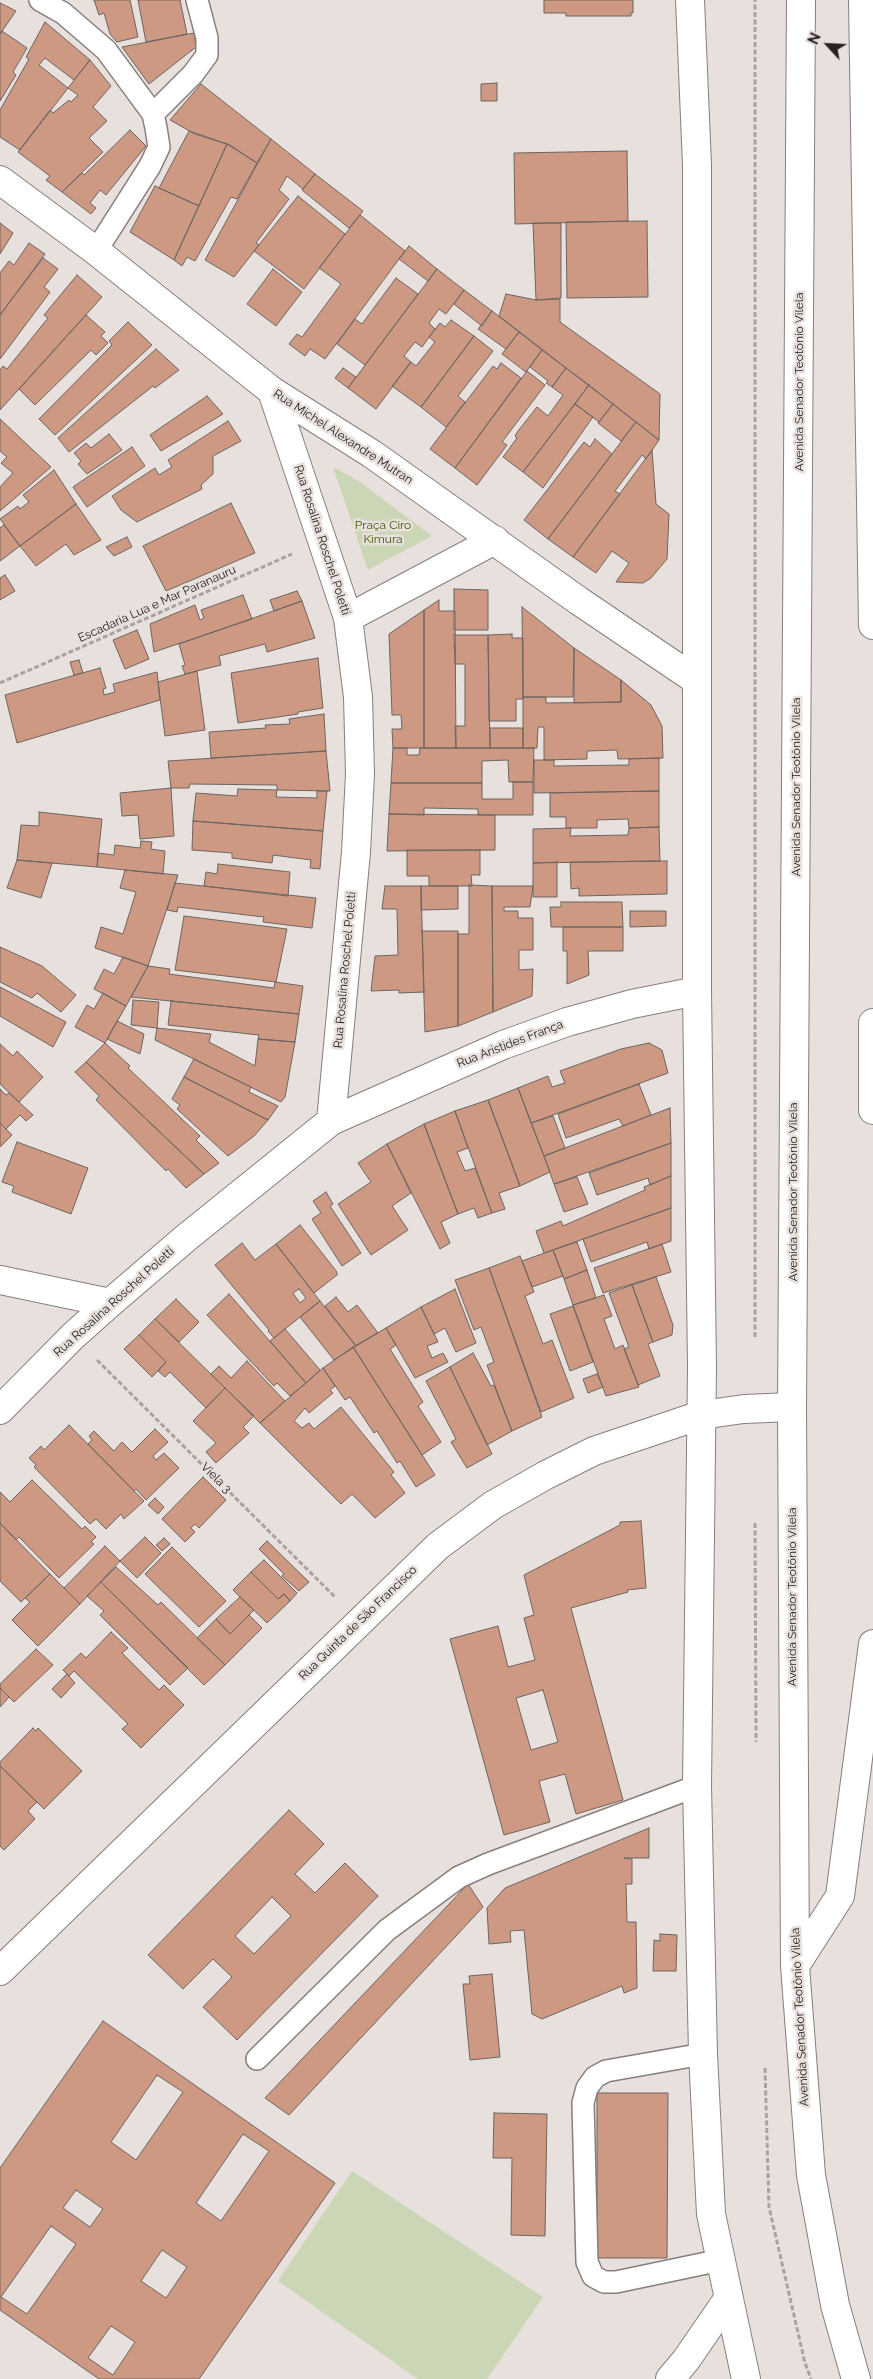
<!DOCTYPE html>
<html>
<head>
<meta charset="utf-8">
<style>
	body { margin:0 }
	#map { position:relative; width:873px; height:2379px; overflow:hidden; background:#e8e0dc; font-family:Raleway,sans-serif }
	canvas { display:block }
	.north { position:absolute; left:803px; top:20px; width:50px; height:50px; -webkit-text-stroke:4px #e8e0dc; paint-order:stroke; rotate:295deg; font-size:14px; font-weight:700; line-height:20px; text-align:center; color:#242120 }
	.north::after { content:''; display:block; margin:auto; width:18px; height:22px; background:#242120; clip-path:polygon(50% 0,100% 100%,50% 72%,0 100%) }
</style>
</head>
<body>
<div id="map">
<canvas width="873" height="2379"></canvas>
<div class="north">N</div>
</div>
<script>
const ctx = document.querySelector('canvas').getContext('2d');
ctx.lineJoin = 'round';
function paint(path, color) { ctx.fillStyle = color; ctx.fill(path, 'evenodd'); }
const toPath = rows => new Path2D(rows.map(r => 'M' + r).join(''));
function stroke(path, color, width, dash) { ctx.strokeStyle = color; ctx.lineWidth = width; ctx.lineCap = dash ? 'butt' : 'round'; ctx.setLineDash(dash || []); ctx.stroke(path); }
function write(font, color, halo, rows, align = 'center') {
  ctx.font = font + ' Raleway,sans-serif'; ctx.lineWidth = 5; ctx.setLineDash([]); ctx.textBaseline = 'middle'; ctx.strokeStyle = halo; ctx.fillStyle = color; for (const [text, x, y, turn = 0] of rows) {
    ctx.save(); ctx.translate(x, y); ctx.rotate((+turn || 0) * Math.PI / 180); ctx.textAlign = isNaN(turn) ? turn : align; if (halo) ctx.strokeText(text, 0, 0); ctx.fillText(text, 0, 0); ctx.restore();
  }
}
paint(toPath([
	[333,467,357,480,432,536,368,570],
	[352,2171,543,2297,487,2379,418,2379,278,2281]
]), '#cad6b5');
const building = toPath([
	[94,0,130,0,138,37,117,42,110,34,104,13,99,15,94,0],
	[138,0,180,0,187,34,146,42,138,0],
	[544,0,633,0,633,13,631,13,631,16,566,16,566,13,544,13,544,0],
	[0,3,16,11,0,34,0,3],
	[45,22,90,60,74,80,45,58,39,65,68,88,20,150,0,137,0,110,29,59,26,57,45,22],
	[2,31,27,48,13,72,16,75,0,101,0,34,2,31],
	[194,33,196,47,149,84,122,47,194,33],
	[90,60,111,86,93,107,107,121,89,138,103,152,62,192,46,180,50,176,18,152,50,110,53,113,69,100,71,102,78,95,68,88,90,60],
	[497,83,497,101,481,101,481,84,497,83],
	[201,84,271,139,257,163,230,145,195,134,170,120,201,84],
	[130,130,146,146,106,195,100,190,90,203,96,208,91,214,62,192,82,173,84,175,130,130],
	[189,131,227,144,199,206,159,188,189,131],
	[271,139,315,174,303,189,287,176,279,190,289,199,256,243,259,245,234,277,205,260,271,139],
	[227,144,257,163,237,199,231,197,195,261,187,257,182,266,174,260,227,144],
	[627,151,628,221,515,224,514,153,627,151],
	[315,174,363,211,349,228,302,190,315,174],
	[155,186,199,206,174,260,130,232,155,186],
	[298,196,345,234,304,289,254,251,298,196],
	[360,215,405,251,325,359,310,349,305,356,289,344,297,334,302,337,341,284,319,268,360,215],
	[647,221,648,297,567,298,566,222,647,221],
	[0,223,13,233,0,254,0,223],
	[533,223,561,223,561,298,536,300,533,223],
	[29,243,45,254,0,315,0,273,9,261,14,265,29,243],
	[409,246,437,269,428,281,399,259,409,246],
	[43,258,58,269,44,287,50,292,0,359,0,315,43,258],
	[273,269,302,292,276,326,247,304,273,269],
	[437,269,464,290,446,314,439,309,429,323,435,329,422,347,415,342,404,356,411,362,376,409,348,388,437,269],
	[77,275,102,297,0,410,0,370,3,366,7,369,48,318,44,315,77,275],
	[396,278,418,294,365,365,337,344,355,319,362,324,396,278],
	[464,290,492,311,482,326,454,304,464,290],
	[506,294,536,300,560,299,560,322,660,394,659,440,499,316,506,294],
	[492,311,519,332,506,349,478,329,492,311],
	[86,315,105,332,101,336,108,343,96,355,91,350,35,405,19,389,86,315],
	[451,320,474,336,421,407,392,386,411,362,416,366,435,342,429,337,440,323,445,327,451,320],
	[128,322,152,345,55,435,39,419,112,345,109,341,128,322],
	[519,332,542,350,526,372,502,354,519,332],
	[474,336,493,351,458,396,465,402,446,427,421,407,474,336],
	[156,349,179,370,155,388,153,386,69,452,58,438,156,349],
	[542,350,566,368,552,387,546,383,548,381,530,367,542,350],
	[501,363,521,378,455,468,430,449,493,366,497,369,501,363],
	[343,368,356,377,348,388,335,378,343,368],
	[566,368,589,385,523,472,503,457,517,438,515,436,518,431,537,407,548,416,563,395,552,387,566,368],
	[527,371,545,385,502,442,507,445,477,485,455,468,527,371],
	[589,385,613,404,599,422,575,404,589,385],
	[207,396,223,414,161,451,150,435,207,396],
	[575,404,593,417,543,488,523,472,575,404],
	[613,404,636,422,621,441,598,423,613,404],
	[0,419,51,467,0,511,0,487,13,473,1,463,7,457,0,451,0,419],
	[228,421,241,441,213,456,213,474,201,485,202,489,137,522,121,510,112,496,155,468,159,475,172,467,168,460,228,421],
	[636,422,659,440,646,459,642,455,615,491,620,494,573,557,548,539,636,422],
	[109,434,122,450,87,474,78,464,81,461,74,453,86,443,91,448,109,434],
	[595,439,612,454,548,539,524,520,584,442,590,447,595,439],
	[132,447,145,466,87,507,73,487,132,447],
	[652,450,656,504,669,514,667,559,651,578,643,583,616,582,629,563,612,551,596,573,573,557,652,450],
	[54,470,76,504,20,546,0,519,18,506,20,509,29,502,23,495,54,470],
	[231,503,255,553,166,591,143,546,231,503],
	[76,504,101,540,74,555,66,544,36,566,20,546,76,504],
	[4,525,20,546,0,561,0,528,4,525],
	[127,537,132,547,114,556,106,547,127,537],
	[5,575,15,591,0,600,0,578,5,575],
	[454,589,488,590,488,630,454,630,454,589],
	[297,591,302,601,274,611,270,600,297,591],
	[243,595,252,619,154,652,150,624,195,605,200,620,204,618,201,610,243,595],
	[439,600,439,611,455,611,456,748,424,748,424,610,439,600],
	[302,601,315,638,267,652,265,644,219,656,221,665,185,674,182,666,185,665,179,644,302,601],
	[522,607,574,648,573,697,523,697,522,607],
	[424,610,424,748,393,748,392,729,402,729,401,715,392,715,389,634,424,610],
	[137,630,149,659,125,669,113,640,137,630],
	[512,634,512,638,523,638,523,699,516,699,516,721,489,721,488,635,512,634],
	[454,635,488,635,490,748,456,748,455,726,465,726,465,664,455,664,454,635],
	[574,648,621,680,621,702,574,703,574,648],
	[318,658,323,708,298,712,298,714,238,723,231,673,318,658],
	[79,660,83,673,74,675,70,662,79,660],
	[100,668,106,688,103,689,104,695,115,692,113,684,157,672,160,700,17,743,5,695,100,668],
	[197,671,205,730,165,736,158,682,197,671],
	[621,680,651,705,662,726,663,758,618,759,617,750,587,751,587,759,544,760,544,727,538,727,537,748,523,748,523,697,546,697,546,703,621,702,621,680],
	[324,714,326,751,211,758,209,732,266,728,265,725,290,724,289,719,324,714],
	[490,728,523,728,523,748,490,748,490,728],
	[393,748,407,748,407,755,419,755,420,748,534,748,533,782,509,782,508,760,482,761,482,783,391,783,393,748],
	[326,751,330,791,277,790,277,785,190,784,189,788,171,788,168,761,326,751],
	[659,758,659,791,534,793,534,760,554,760,554,766,629,765,629,759,659,758],
	[513,782,533,782,533,815,478,815,478,809,424,808,424,815,389,814,391,783,482,783,482,799,513,799,513,782],
	[171,788,174,836,140,839,138,815,122,816,120,793,171,788],
	[238,789,277,790,276,797,317,798,317,791,327,791,323,831,193,821,196,793,237,796,238,789],
	[659,791,659,827,629,828,628,819,597,820,597,828,566,828,566,817,550,817,550,793,659,791],
	[39,812,102,819,97,867,17,860,21,825,39,826,39,812],
	[389,814,495,815,495,850,387,851,389,814],
	[193,821,323,831,320,869,310,868,311,860,273,855,272,863,232,858,232,853,192,850,193,821],
	[659,827,660,861,533,863,533,829,571,828,570,836,628,835,629,828,659,827],
	[141,841,152,842,151,849,165,851,163,874,97,867,98,853,114,855,115,845,140,848,141,841],
	[407,850,480,850,480,875,471,875,472,886,429,886,429,876,407,876,407,850],
	[17,860,52,863,41,898,7,888,17,860],
	[667,861,667,894,579,896,579,888,571,889,570,862,667,861],
	[557,862,557,897,533,897,533,863,557,862],
	[218,864,290,872,288,896,204,886,206,872,217,874,218,864],
	[125,870,178,875,148,966,95,948,101,927,123,934,136,892,120,888,125,870],
	[175,883,316,898,312,928,263,922,264,917,178,907,177,912,167,910,175,883],
	[469,885,492,886,493,1012,458,1026,458,934,469,934,469,885],
	[385,886,421,886,424,992,399,993,399,990,371,991,375,956,398,955,397,909,382,909,385,886],
	[421,886,458,886,458,909,421,910,421,886],
	[492,886,533,886,530,907,504,907,504,911,518,911,518,918,533,918,533,950,519,950,519,970,533,969,532,996,493,1012,492,886],
	[561,902,622,902,623,927,551,927,550,907,561,907,561,902],
	[630,911,666,911,666,926,630,927,630,911],
	[184,916,287,929,276,982,175,970,184,916],
	[563,927,623,927,623,951,588,951,589,975,567,984,567,951,563,951,563,927],
	[422,931,458,931,458,1026,425,1032,422,931],
	[0,947,42,966,76,995,61,1012,37,993,32,998,0,982,0,947],
	[123,957,148,966,126,1006,94,989,104,969,114,974,123,957],
	[148,966,170,969,169,974,274,988,275,982,303,986,299,1014,131,997,148,966],
	[0,987,66,1022,53,1047,0,1016,0,987],
	[103,993,126,1006,105,1043,75,1027,87,1005,94,1009,103,993],
	[133,1000,159,1002,157,1028,131,1025,133,1000],
	[171,1001,299,1014,295,1042,258,1039,259,1035,168,1025,171,1001],
	[117,1021,144,1034,140,1054,107,1039,117,1021],
	[157,1028,211,1034,209,1042,255,1066,258,1039,295,1042,285,1097,281,1102,155,1040,157,1028],
	[105,1043,130,1066,128,1068,200,1136,196,1140,219,1163,204,1174,86,1062,105,1043],
	[649,1043,662,1050,668,1073,531,1123,518,1088,548,1076,552,1087,565,1083,560,1071,621,1049,649,1043],
	[0,1044,13,1056,17,1051,43,1077,19,1102,0,1084,0,1044],
	[194,1059,251,1087,249,1092,278,1106,268,1120,184,1077,194,1059],
	[86,1062,204,1174,186,1188,168,1169,166,1171,96,1100,99,1096,75,1072,86,1062],
	[184,1077,242,1107,268,1120,254,1136,228,1156,177,1109,180,1105,172,1099,184,1077],
	[639,1084,651,1115,623,1126,619,1119,566,1138,558,1114,639,1084],
	[518,1088,550,1172,520,1186,488,1100,518,1088],
	[0,1089,6,1095,9,1093,33,1115,26,1121,20,1115,6,1129,0,1123,0,1089],
	[488,1100,520,1186,499,1193,505,1209,492,1213,455,1111,488,1100],
	[670,1108,671,1143,554,1184,544,1156,670,1108],
	[455,1111,468,1148,457,1152,465,1171,475,1168,492,1213,478,1218,474,1208,458,1214,424,1124,455,1111],
	[553,1116,565,1148,544,1156,531,1123,553,1116],
	[0,1123,12,1135,0,1147,0,1123],
	[424,1124,458,1214,441,1222,450,1243,440,1249,387,1144,424,1124],
	[17,1142,88,1168,71,1214,12,1192,14,1186,2,1182,17,1142],
	[671,1143,671,1176,650,1185,648,1178,597,1195,589,1173,671,1143],
	[387,1144,411,1193,392,1206,408,1230,371,1255,338,1204,371,1182,358,1163,387,1144],
	[671,1176,671,1208,544,1253,536,1231,561,1221,563,1226,645,1190,644,1187,671,1176],
	[577,1177,588,1204,564,1212,554,1184,577,1177],
	[326,1192,333,1204,330,1206,361,1253,342,1266,312,1219,321,1213,313,1201,326,1192],
	[671,1208,671,1241,649,1249,647,1242,591,1262,583,1239,671,1208],
	[300,1225,337,1272,337,1275,314,1293,276,1244,300,1225],
	[577,1242,587,1270,564,1279,553,1250,577,1242],
	[242,1243,255,1260,276,1244,320,1301,274,1338,268,1331,269,1330,215,1265,242,1243],
	[299,1289,306,1298,300,1303,293,1293,299,1289],
	[662,1244,671,1272,603,1293,594,1268,662,1244],
	[553,1250,563,1276,532,1287,522,1261,553,1250],
	[520,1256,534,1292,525,1296,543,1344,552,1340,574,1398,541,1412,489,1268,520,1256],
	[489,1268,542,1417,512,1431,487,1365,494,1362,481,1327,474,1330,455,1280,489,1268],
	[587,1270,596,1298,573,1305,564,1279,587,1270],
	[656,1277,673,1325,672,1335,653,1342,632,1285,656,1277],
	[632,1285,653,1342,648,1344,660,1376,638,1385,624,1349,629,1347,609,1293,632,1285],
	[455,1289,476,1343,456,1352,445,1328,434,1334,421,1307,455,1289],
	[229,1294,306,1383,290,1396,277,1383,274,1386,207,1315,229,1294],
	[604,1295,612,1316,604,1319,615,1349,623,1345,639,1387,606,1396,573,1305,604,1295],
	[336,1297,348,1312,357,1305,378,1333,356,1346,325,1306,336,1297],
	[176,1299,199,1322,179,1342,155,1319,176,1299],
	[320,1301,356,1346,334,1360,300,1317,320,1301],
	[573,1306,593,1362,570,1371,550,1314,573,1306],
	[421,1307,438,1342,427,1346,432,1358,443,1353,448,1362,415,1378,386,1328,421,1307],
	[155,1319,225,1388,206,1408,170,1372,165,1377,158,1371,166,1362,139,1335,155,1319],
	[386,1328,396,1345,390,1349,423,1402,418,1406,441,1442,422,1455,353,1347,386,1328],
	[285,1329,320,1370,306,1383,270,1341,285,1329],
	[139,1335,166,1362,152,1377,124,1349,139,1335],
	[353,1347,435,1475,416,1487,400,1461,397,1463,377,1431,374,1433,350,1397,345,1400,323,1368,353,1347],
	[473,1353,491,1386,494,1385,512,1431,487,1445,450,1367,473,1353],
	[247,1361,285,1401,260,1423,211,1374,219,1366,231,1378,247,1361],
	[450,1367,492,1454,467,1468,451,1442,456,1439,426,1381,450,1367],
	[323,1368,335,1386,330,1390,333,1393,309,1413,305,1408,294,1421,302,1428,309,1423,314,1429,341,1407,394,1472,391,1475,405,1493,375,1518,352,1494,341,1504,260,1423,323,1368],
	[597,1374,603,1387,588,1393,583,1379,597,1374],
	[225,1388,254,1416,243,1427,249,1433,216,1463,206,1452,216,1443,193,1421,225,1388],
	[69,1425,144,1501,124,1519,121,1514,106,1529,96,1519,90,1524,34,1467,36,1465,29,1458,41,1446,44,1450,69,1425],
	[155,1429,168,1442,153,1456,156,1460,164,1453,179,1468,146,1500,136,1489,134,1491,88,1444,92,1440,89,1436,94,1431,114,1451,122,1442,132,1452,155,1429],
	[203,1477,226,1500,199,1528,195,1524,191,1528,195,1532,185,1542,162,1519,203,1477],
	[32,1480,82,1529,85,1526,96,1537,91,1542,94,1544,59,1578,19,1537,16,1540,0,1523,0,1492,10,1502,32,1480],
	[155,1498,164,1507,158,1514,148,1505,155,1498],
	[641,1521,646,1588,627,1590,628,1592,571,1608,623,1800,576,1814,565,1774,539,1781,550,1822,504,1835,450,1639,498,1626,508,1667,535,1660,524,1618,534,1615,524,1575,620,1525,620,1522,641,1521],
	[543,1690,558,1742,531,1750,516,1698,543,1690],
	[0,1523,50,1574,21,1602,0,1581,0,1523],
	[145,1537,161,1553,137,1578,120,1561,145,1537],
	[164,1538,170,1544,162,1551,156,1545,164,1538],
	[267,1541,309,1582,299,1591,282,1576,284,1574,259,1549,267,1541],
	[105,1546,120,1561,80,1604,64,1588,105,1546],
	[172,1547,226,1601,199,1627,145,1574,172,1547],
	[264,1560,297,1593,290,1601,284,1594,278,1599,251,1572,264,1560],
	[116,1567,158,1605,161,1602,225,1665,204,1685,101,1582,116,1567],
	[251,1572,278,1599,284,1594,290,1601,267,1623,233,1590,251,1572],
	[50,1574,80,1604,38,1646,12,1620,30,1602,25,1598,50,1574],
	[101,1582,188,1668,170,1685,100,1615,104,1611,87,1596,101,1582],
	[240,1597,254,1610,230,1634,216,1619,240,1597],
	[249,1615,262,1628,225,1665,197,1638,216,1619,230,1634,249,1615],
	[111,1632,128,1648,122,1653,159,1690,164,1685,184,1705,141,1748,122,1729,128,1724,74,1671,69,1676,63,1670,81,1653,86,1658,111,1632],
	[36,1649,53,1665,14,1702,0,1688,0,1684,36,1649],
	[67,1674,75,1683,61,1698,52,1689,67,1674],
	[0,1688,9,1697,0,1707,0,1688],
	[33,1728,36,1731,38,1728,82,1771,44,1809,0,1766,0,1762,33,1728],
	[0,1766,37,1802,28,1811,35,1819,4,1850,0,1846,0,1766],
	[289,1810,324,1844,295,1874,315,1893,345,1863,378,1896,237,2040,203,2007,232,1977,213,1959,183,1989,148,1955,289,1810],
	[272,1897,291,1916,254,1954,235,1936,272,1897],
	[649,1828,649,1858,624,1858,632,1859,632,1884,626,1884,627,1922,636,1922,637,1988,624,1993,622,1986,542,2019,532,2014,524,1930,510,1931,511,1942,489,1944,487,1908,505,1888,649,1828],
	[468,1884,483,1907,289,2115,265,2098,468,1884],
	[660,1934,677,1935,676,1971,653,1971,654,1940,660,1941,660,1934],
	[492,1974,500,2057,470,2060,463,1984,470,1984,469,1976,492,1974],
	[103,2021,335,2183,199,2379,99,2379,0,2310,0,2168,103,2021],
	[157,2075,183,2092,136,2160,111,2142,157,2075],
	[243,2134,269,2151,221,2221,196,2203,243,2134],
	[76,2190,103,2209,90,2227,63,2208,76,2190],
	[51,2226,76,2244,27,2314,1,2297,51,2226],
	[162,2250,187,2267,166,2298,141,2281,162,2250],
	[111,2326,135,2342,113,2375,88,2358,111,2326],
	[597,2093,668,2093,667,2258,597,2258,597,2093],
	[494,2113,547,2114,545,2236,511,2235,512,2158,493,2158,494,2113]
]);
paint(building, '#ce9983');
stroke(building, '#6c6461', 1);
const lane = toPath([
	[40,0,63,13,106,50,153,114,156,128,159,147,150,166,96,251],
	[153,114,193,74,207,55,207,38,197,0],
	[703,2054,606,2071,595,2077,587,2088,583,2103,587,2262,593,2276,604,2282,616,2282,721,2260],
	[257,2059,387,1930,459,1877,488,1864,697,1786]
]);
const street = toPath([
	[863,0,873,625],
	[0,180,96,251,272,391,372,454,579,601,696,680],
	[272,391,348,618,358,697,360,774,356,852,331,1121],
	[348,618,495,540],
	[873,1023,873,1110],
	[0,1280,110,1303],
	[0,1410,73,1336,110,1303,187,1237,331,1121,503,1045,567,1022,632,1004,697,991],
	[0,1971,438,1546,493,1505,546,1475,594,1451,701,1415,744,1409,792,1407],
	[670,2379,686,2360,728,2299]
]);
const primary = toPath([
	[690,0,697,165,697,991,702,1367,697,1786,703,2054,711,2214,746,2379],
	[801,0,792,1407,795,1966,811,2175,835,2305,856,2379],
	[795,1966,840,1896,873,1644]
]);
stroke(lane, '#877f7c', 24);
stroke(street, '#877f7c', 30);
stroke(primary, '#877f7c', 30);
stroke(toPath([
	[0,683,292,554],
	[755,1337,755,0],
	[97,1360,336,1598],
	[755,1523,756,1742],
	[765,2068,769,2207,805,2363,811,2379]
]), '#a9a29f', 3, [5, 2.5]);
stroke(lane, '#fff', 21);
stroke(street, '#fff', 28);
stroke(primary, '#fff', 28);
write('12px', '#242120', '#e8e0dc', [
	["Avenida Senador Teotônio Vilela",799,382,-90],
	["Rua Michel Alexandre Mutran",343,437,33],
	["Rua Rosalina Roschel Poletti",322,540,72],
	["Escadaria Lua e Mar Paranauru",157,604,-24],
	["Avenida Senador Teotônio Vilela",796,787,-90],
	["Rua Rosalina Roschel Poletti",345,970,-85],
	["Rua Aristides França",510,1044,-21],
	["Avenida Senador Teotônio Vilela",793,1192,-90],
	["Rua Rosalina Roschel Poletti",114,1302,-42],
	["Viela 3",216,1478,45],
	["Avenida Senador Teotônio Vilela",792,1597,-90],
	["Rua Quinta de São Francisco",358,1623,-44],
	["Avenida Senador Teotônio Vilela",800,2017,-93]
]);
write('12px', '#425606', '#e8e0dc', [
	["Praça Ciro",383,525],
	["Kimura",383,539]
]);
</script>
</body>
</html>
